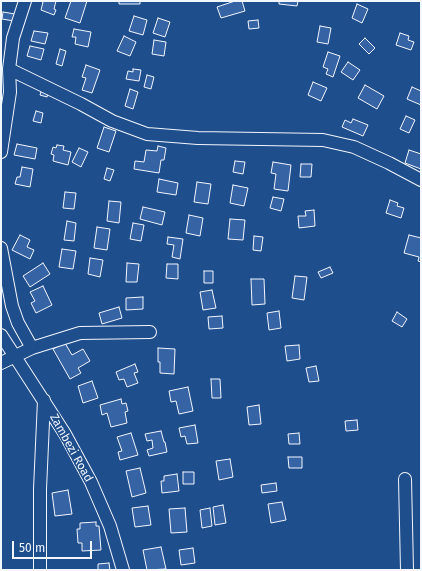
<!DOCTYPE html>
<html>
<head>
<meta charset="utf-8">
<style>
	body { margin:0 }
	#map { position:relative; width:422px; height:571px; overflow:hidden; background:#1f4e8c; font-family:"Fira Sans",sans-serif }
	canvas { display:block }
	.frame { position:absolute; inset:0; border:2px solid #f2f6ff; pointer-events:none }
	.scale { position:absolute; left:12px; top:541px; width:80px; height:18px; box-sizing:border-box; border:2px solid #f2f6ff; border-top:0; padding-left:5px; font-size:12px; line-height:14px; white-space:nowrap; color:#f2f6ff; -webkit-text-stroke:3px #1f4e8c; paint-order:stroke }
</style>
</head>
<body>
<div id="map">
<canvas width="422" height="571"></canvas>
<div class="frame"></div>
<div class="scale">50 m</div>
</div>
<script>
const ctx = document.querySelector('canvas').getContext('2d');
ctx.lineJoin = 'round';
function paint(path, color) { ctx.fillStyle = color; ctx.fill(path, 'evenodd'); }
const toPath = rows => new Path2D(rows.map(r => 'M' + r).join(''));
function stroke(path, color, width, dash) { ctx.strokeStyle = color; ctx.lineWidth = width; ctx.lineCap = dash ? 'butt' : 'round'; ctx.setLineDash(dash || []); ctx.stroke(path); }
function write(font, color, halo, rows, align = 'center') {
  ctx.font = font + ' "Fira Sans",sans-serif'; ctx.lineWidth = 3; ctx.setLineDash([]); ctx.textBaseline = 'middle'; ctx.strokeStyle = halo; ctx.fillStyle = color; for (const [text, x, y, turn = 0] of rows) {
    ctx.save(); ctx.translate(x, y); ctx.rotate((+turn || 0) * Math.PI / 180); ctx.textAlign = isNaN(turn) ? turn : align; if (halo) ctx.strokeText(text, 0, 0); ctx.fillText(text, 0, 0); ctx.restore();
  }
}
const building = toPath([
	[41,1,56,1,54,9,56,10,54,15,41,10,43,2,41,1],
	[71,1,87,1,80,23,65,18,71,1],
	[119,1,140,1,140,4,119,4,119,1],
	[235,1,242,1,245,11,221,18,217,7,235,1],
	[279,1,298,1,297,6,279,4,279,1],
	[357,4,368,9,362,23,352,18,357,4],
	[3,12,15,14,14,21,2,19,3,12],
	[134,16,147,20,143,35,129,31,134,16],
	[158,18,170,22,165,37,153,33,158,18],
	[258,20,259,28,249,29,248,21,258,20],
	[320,26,331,28,328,44,317,42,320,26],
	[74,29,91,32,88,47,75,44,76,37,72,37,74,29],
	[34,31,48,33,45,44,31,41,34,31],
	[400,33,409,36,408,40,414,42,411,50,396,45,400,33],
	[124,36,136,42,130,56,117,51,124,36],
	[365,38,375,48,369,54,359,44,365,38],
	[154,40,166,42,164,56,152,54,154,40],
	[30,46,44,49,41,60,27,56,30,46],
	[60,49,66,51,62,66,56,64,60,49],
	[328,52,340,56,333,77,326,74,328,69,323,67,328,52],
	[348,62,360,70,353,80,341,72,348,62],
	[86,65,100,70,92,93,82,90,86,78,82,77,86,65],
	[133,69,141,70,139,81,126,79,128,71,133,72,133,69],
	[147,75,154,77,151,89,144,87,147,75],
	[313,82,327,88,321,101,308,95,313,82],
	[365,85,384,96,377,109,358,98,365,85],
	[412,87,421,91,421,105,407,99,412,87],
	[42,88,49,90,47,97,40,95,42,88],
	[130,89,138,92,133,109,125,106,130,89],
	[36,111,43,113,41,123,33,121,36,111],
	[406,116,415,120,409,133,400,129,406,116],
	[353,119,368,125,363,136,342,127,345,120,351,123,353,119],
	[104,127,116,131,109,152,97,148,104,127],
	[17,144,37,148,35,159,14,155,17,144],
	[57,145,64,146,63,150,71,152,68,165,53,161,54,155,51,154,53,147,56,148,57,145],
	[158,146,166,148,164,160,161,160,159,173,134,169,135,161,144,162,146,150,157,151,158,146],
	[79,148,88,152,81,167,72,162,79,148],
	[409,150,421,154,421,169,405,163,409,150],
	[235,161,245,162,243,174,233,172,235,161],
	[273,162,291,165,288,191,274,189,276,174,271,173,273,162],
	[301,164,312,164,311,177,300,177,301,164],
	[22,167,33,169,30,187,15,184,17,177,20,177,22,167],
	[107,168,114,170,110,181,104,179,107,168],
	[159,179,178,183,176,195,157,192,159,179],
	[197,182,211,184,208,204,194,202,197,182],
	[233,185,248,188,244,206,230,203,233,185],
	[65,192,76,193,74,209,63,208,65,192],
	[273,197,284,199,281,211,270,208,273,197],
	[390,200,398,203,397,206,404,208,401,218,386,213,390,200],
	[109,201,121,202,119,223,107,221,109,201],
	[143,207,165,212,162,225,140,219,143,207],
	[314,210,315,226,299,228,298,216,306,216,305,211,314,210],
	[189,215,203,218,200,236,186,233,189,215],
	[230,219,245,220,243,240,228,239,230,219],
	[67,221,76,223,74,241,64,240,67,221],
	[133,223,144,225,141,241,130,239,133,223],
	[97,227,110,229,107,250,94,248,97,227],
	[20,235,30,240,27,247,34,250,30,259,12,250,20,235],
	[409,235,421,238,421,262,418,261,419,257,404,253,409,235],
	[254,236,263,237,261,251,253,250,254,236],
	[168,237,183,239,180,259,172,257,174,245,167,244,168,237],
	[62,249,76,251,73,269,59,267,62,249],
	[90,258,103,260,100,277,88,274,90,258],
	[43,263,50,274,30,287,23,276,43,263],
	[127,263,139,264,137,282,126,282,127,263],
	[167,264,178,264,178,279,166,278,167,264],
	[330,267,333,273,321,278,318,272,330,267],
	[204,271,213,271,213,283,204,283,204,271],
	[295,276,307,277,304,300,292,298,295,276],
	[251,279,264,279,265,304,252,305,251,279],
	[43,286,52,305,36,313,31,303,35,301,30,292,43,286],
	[212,290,216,308,203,310,200,292,212,290],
	[143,297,143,309,126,310,126,298,143,297],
	[119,307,122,318,102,324,99,313,119,307],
	[279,311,281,328,269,330,267,313,279,311],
	[397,312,407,319,402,327,392,321,397,312],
	[222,316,223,328,209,329,208,317,222,316],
	[65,343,72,355,83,349,90,361,78,368,81,373,70,379,53,349,65,343],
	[299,345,300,359,287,361,285,346,299,345],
	[158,348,175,349,174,374,160,373,160,362,158,362,158,348],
	[135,364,138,372,134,373,138,383,127,387,124,379,119,380,116,372,135,364],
	[316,366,319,381,309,382,306,368,316,366],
	[211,379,220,379,221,398,212,398,211,379],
	[92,381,98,398,83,403,78,386,92,381],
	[188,387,193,411,179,414,176,401,171,402,169,391,188,387],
	[121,399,122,404,126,403,128,411,125,412,127,423,111,427,107,413,102,415,100,405,121,399],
	[259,405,261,424,249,425,247,407,259,405],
	[357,420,358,430,346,431,345,421,357,420],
	[195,425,198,443,187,444,185,436,181,437,179,428,195,425],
	[161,431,164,442,165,442,167,452,149,456,147,450,153,448,152,440,147,441,145,434,161,431],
	[131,433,138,455,120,460,118,452,122,451,117,437,131,433],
	[299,433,300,444,289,444,288,434,299,433],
	[288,457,302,457,302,468,289,468,288,457],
	[230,459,233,477,219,480,216,461,230,459],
	[140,468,146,493,132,497,126,471,140,468],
	[183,472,194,472,194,484,183,484,183,472],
	[177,474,179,491,162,493,161,481,164,481,164,476,177,474],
	[276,483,277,491,262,493,261,485,276,483],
	[68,490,72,514,55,516,52,493,68,490],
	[282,502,286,520,271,523,268,504,282,502],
	[223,505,226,523,215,525,213,507,223,505],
	[148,506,151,525,135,527,132,508,148,506],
	[185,508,187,532,171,533,169,509,185,508],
	[210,508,212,526,202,528,200,510,210,508],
	[96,522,96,526,99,526,101,550,82,551,82,543,78,543,77,529,80,529,80,523,96,522],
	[161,547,166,569,147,570,143,550,161,547],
	[193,548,195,563,181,565,179,550,193,548],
	[109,563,110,570,98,570,98,564,109,563]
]);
paint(building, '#3563a3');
stroke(building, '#f2f6ff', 1);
const minor = toPath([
	[9,69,81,104,112,121,147,134,198,138,323,140,354,147,389,163,421,180],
	[1,152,10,92,9,69,13,38,25,1],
	[1,248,12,306,18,323,32,348],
	[1,335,65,434,91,482,110,526,123,570],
	[1,363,32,348,80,333,150,332],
	[405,479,407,570],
	[40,570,40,489,44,400]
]);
stroke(minor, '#f2f6ff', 14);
stroke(minor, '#1f4e8c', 12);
write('12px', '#f2f6ff', '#1f4e8c', [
	["Zambezi Road",71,448,61]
]);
</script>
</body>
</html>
